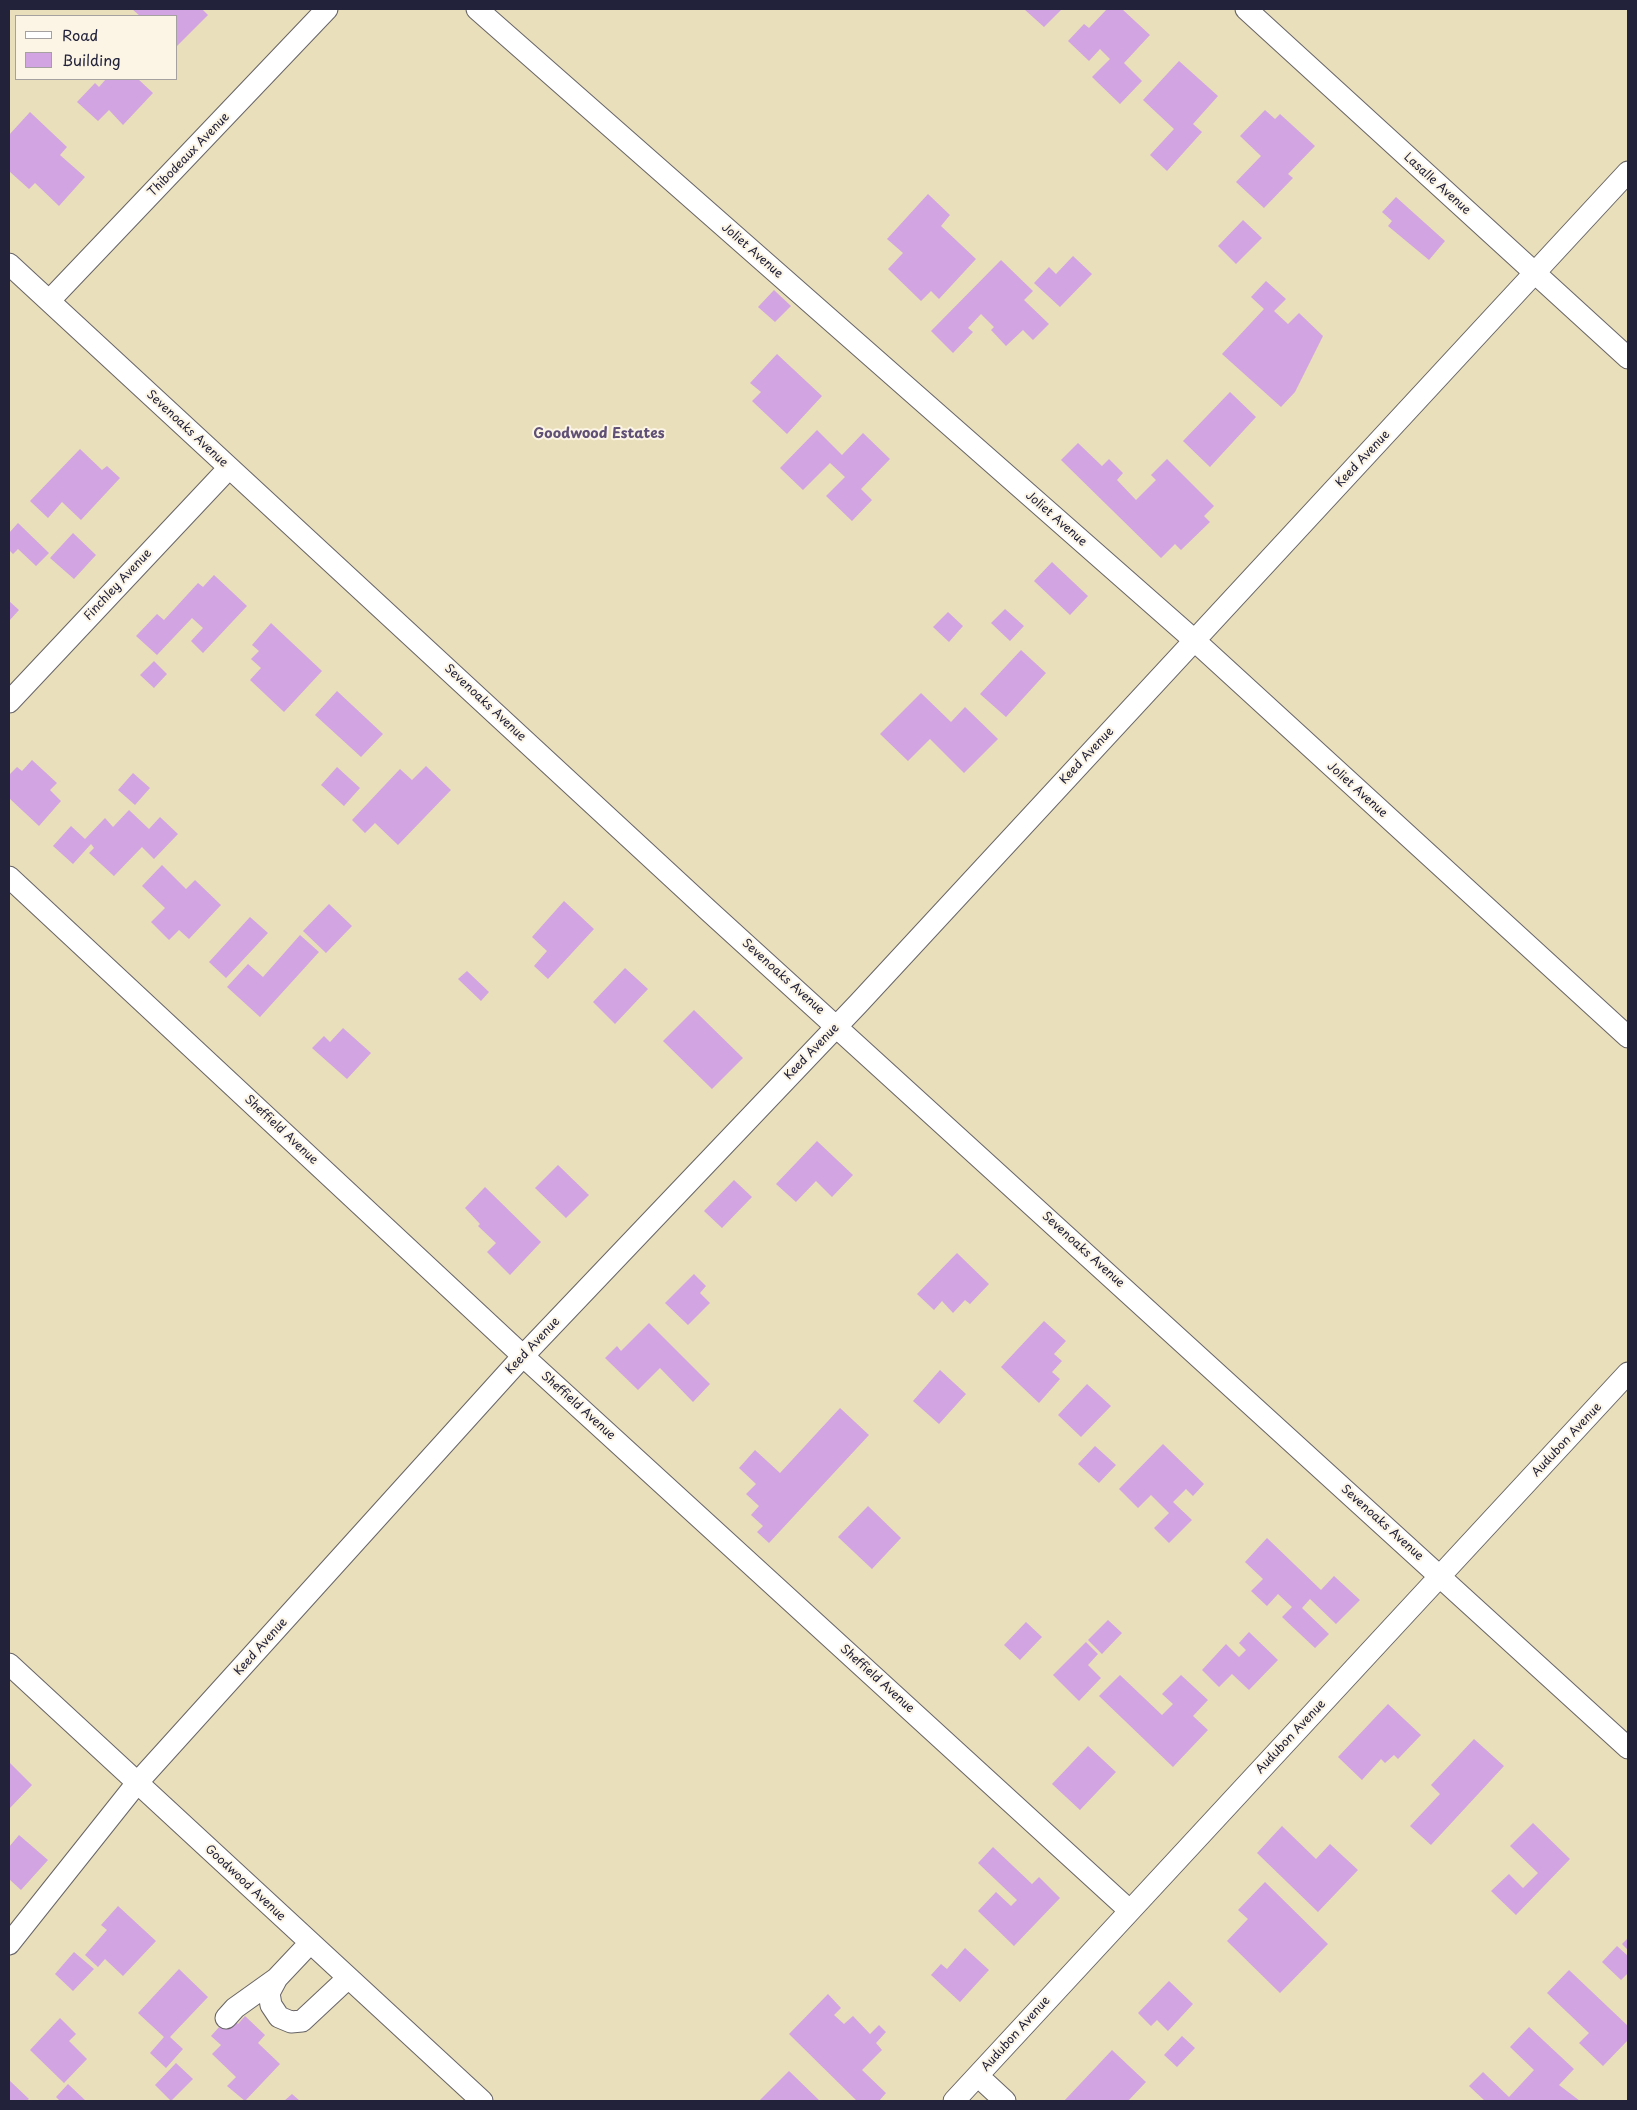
<!DOCTYPE html>
<html>
<head>
<meta charset="utf-8">
<style>
	body { margin:0 }
	#map { position:relative; width:1637px; height:2110px; overflow:hidden; background:#e9dfba; font-family:"Playpen Sans",sans-serif }
	canvas { display:block }
	.frame { position:absolute; inset:0; border:10px solid #22223b; pointer-events:none }
	.legend { position:absolute; left:15px; top:15px; width:162px; height:65px; box-sizing:border-box; background:#fcf5e5; border:1px solid #a5a1a1; margin:0; padding:6px 9px; list-style:none; font-size:15px; color:#22223b }
	.legend li { display:flex; align-items:center; gap:10px; height:25px }
	.legend b { width:25px; border:1px solid #a5a1a1 }
</style>
</head>
<body>
<div id="map">
<canvas width="1637" height="2110"></canvas>
<div class="frame"></div>
<ul class="legend">
<li><b style="height:6px;background:#fff"></b>Road</li>
<li><b style="height:14px;background:#d2a4e1"></b>Building</li>
</ul>
</div>
<script>
const ctx = document.querySelector('canvas').getContext('2d');
ctx.lineJoin = 'round';
function paint(path, color) { ctx.fillStyle = color; ctx.fill(path, 'evenodd'); }
const toPath = rows => new Path2D(rows.map(r => 'M' + r).join(''));
function stroke(path, color, width, dash) { ctx.strokeStyle = color; ctx.lineWidth = width; ctx.lineCap = dash ? 'butt' : 'round'; ctx.setLineDash(dash || []); ctx.stroke(path); }
function write(font, color, halo, rows, align = 'center') {
  ctx.font = font + ' "Playpen Sans",sans-serif'; ctx.lineWidth = 4; ctx.setLineDash([]); ctx.textBaseline = 'middle'; ctx.strokeStyle = halo; ctx.fillStyle = color; for (const [text, x, y, turn = 0] of rows) {
    ctx.save(); ctx.translate(x, y); ctx.rotate((+turn || 0) * Math.PI / 180); ctx.textAlign = isNaN(turn) ? turn : align; if (halo) ctx.strokeText(text, 0, 0); ctx.fillText(text, 0, 0); ctx.restore();
  }
}
paint(toPath([
	[132,9,202,9,208,15,176,47,176,16,140,16],
	[1024,9,1062,9,1044,27],
	[1107,9,1122,9,1150,35,1124,63,1142,81,1120,104,1092,77,1110,59,1100,49,1089,61,1068,41,1084,24,1089,28],
	[1179,61,1218,96,1193,124,1202,132,1167,171,1150,155,1174,129,1143,100],
	[106,79,138,79,153,93,123,125,109,110,98,121,77,102,95,83,99,87],
	[1265,110,1275,119,1280,114,1315,146,1288,174,1293,178,1264,208,1236,182,1261,156,1240,136],
	[30,112,67,147,60,155,85,177,59,206,35,183,29,189,9,171,9,135],
	[928,194,950,215,941,226,976,259,939,299,931,291,921,301,888,269,903,253,887,239],
	[1396,197,1445,241,1429,260,1388,226,1392,221,1382,212],
	[1243,220,1262,238,1236,264,1218,246],
	[1073,256,1092,274,1060,307,1034,283,1049,267,1056,274],
	[1001,260,1033,291,1024,300,1049,324,1033,340,1023,330,1006,346,991,330,994,327,981,314,968,328,973,332,953,353,931,331],
	[1266,281,1286,299,1274,311,1288,324,1299,313,1323,336,1295,392,1281,407,1222,354,1264,309,1251,297],
	[774,290,791,306,775,322,758,307],
	[777,354,822,396,787,434,752,401,761,392,750,383],
	[1230,392,1256,417,1210,467,1183,441],
	[817,430,842,455,863,433,890,459,861,489,872,500,852,521,826,496,845,477,830,463,803,490,780,468],
	[1078,443,1102,466,1109,459,1123,473,1117,480,1136,500,1156,480,1151,475,1167,459,1214,506,1204,516,1210,522,1181,550,1175,544,1161,558,1061,460],
	[80,449,102,470,107,466,120,478,81,520,62,502,48,518,30,501],
	[18,523,49,553,36,566,18,549,13,554,9,550,9,533],
	[73,533,96,555,74,579,50,558],
	[1052,562,1088,596,1070,615,1034,581],
	[214,575,247,606,203,653,191,641,203,628,192,618,157,655,136,636,157,614,164,620,198,583,203,587],
	[9,601,19,610,9,621],
	[1005,609,1024,626,1010,641,991,623],
	[948,612,963,626,949,642,933,627],
	[271,623,322,671,284,712,250,680,261,668,251,659,259,651,252,645],
	[1021,650,1046,673,1006,717,980,694],
	[154,661,167,674,154,688,140,675],
	[337,691,383,734,361,757,315,715],
	[921,693,951,722,965,707,998,739,964,773,930,739,908,761,880,734],
	[32,760,57,783,50,790,61,801,39,826,9,798,9,775,17,767,22,771],
	[426,766,451,790,398,845,375,823,365,833,352,820,400,769,412,780],
	[337,767,360,788,344,806,321,785],
	[133,773,150,788,135,805,118,790],
	[129,810,149,829,160,817,178,834,154,859,142,847,114,876,89,853,94,848,91,844,73,864,53,846,71,826,85,839,105,818,113,827],
	[162,865,186,889,195,880,221,905,189,939,179,930,169,940,151,922,165,908,142,886],
	[564,901,594,929,548,979,534,966,547,951,532,937],
	[329,904,352,926,326,953,303,931],
	[250,917,268,933,226,978,209,962],
	[300,935,319,952,260,1017,227,987,248,964,263,977],
	[625,968,648,989,615,1024,593,1002],
	[467,971,489,992,481,1001,458,979],
	[694,1010,743,1058,712,1089,663,1041],
	[343,1028,371,1053,347,1079,312,1048,324,1036,330,1042],
	[817,1141,853,1175,832,1197,816,1181,796,1202,776,1184],
	[558,1165,589,1195,566,1218,535,1188],
	[734,1180,752,1197,722,1228,704,1211],
	[485,1187,541,1242,510,1275,487,1252,496,1243,478,1226,480,1224,465,1208],
	[957,1253,989,1284,970,1304,965,1300,953,1313,942,1301,934,1310,917,1294],
	[694,1274,706,1286,700,1293,710,1303,688,1325,665,1303],
	[1044,1321,1066,1341,1054,1354,1062,1361,1052,1372,1060,1379,1039,1403,1001,1367],
	[649,1323,710,1384,693,1402,660,1368,638,1390,605,1358,617,1346,621,1351],
	[940,1370,966,1394,939,1424,913,1401],
	[1087,1384,1111,1406,1081,1437,1058,1415],
	[840,1408,869,1435,769,1543,757,1532,763,1526,751,1515,759,1506,746,1494,756,1484,739,1468,755,1450,780,1473],
	[1163,1444,1204,1484,1193,1496,1186,1489,1173,1502,1192,1520,1169,1543,1154,1528,1169,1513,1151,1495,1138,1508,1119,1489],
	[1095,1446,1116,1465,1099,1483,1078,1464],
	[868,1506,901,1538,872,1569,838,1537],
	[1267,1538,1321,1590,1334,1576,1360,1600,1336,1624,1310,1599,1302,1608,1329,1634,1315,1648,1282,1617,1292,1607,1278,1594,1267,1606,1251,1591,1263,1579,1245,1562],
	[1108,1620,1122,1633,1102,1654,1088,1640],
	[1026,1622,1042,1637,1020,1660,1004,1645],
	[1249,1632,1278,1660,1249,1690,1232,1674,1219,1687,1202,1670,1226,1644,1239,1657,1246,1650,1239,1643],
	[1086,1642,1098,1654,1088,1665,1101,1678,1079,1701,1053,1675],
	[1120,1675,1162,1715,1173,1704,1162,1694,1181,1675,1208,1700,1193,1716,1208,1730,1173,1767,1099,1696],
	[1388,1704,1421,1735,1398,1759,1394,1755,1385,1763,1381,1759,1362,1780,1338,1757],
	[1474,1739,1504,1766,1431,1845,1410,1826,1440,1794,1431,1785],
	[1088,1746,1116,1772,1080,1810,1052,1784],
	[9,1762,32,1785,9,1809],
	[1533,1823,1570,1859,1516,1915,1491,1891,1509,1874,1523,1888,1538,1873,1510,1846],
	[1282,1826,1316,1859,1330,1844,1358,1870,1318,1912,1257,1853],
	[19,1835,48,1860,21,1890,9,1879,9,1847],
	[993,1847,1032,1884,1039,1877,1060,1898,1014,1946,978,1911,996,1892,1011,1906,1017,1900,978,1863],
	[1265,1882,1328,1944,1280,1993,1227,1941,1248,1919,1238,1910],
	[118,1906,156,1941,123,1976,105,1959,98,1967,85,1955,107,1930,101,1925],
	[1628,1938,1628,1950,1622,1944],
	[1617,1946,1628,1956,1628,1973,1621,1980,1602,1962],
	[965,1948,989,1970,960,2002,931,1975,941,1964,947,1969],
	[74,1952,94,1969,73,1991,55,1974],
	[179,1969,208,1997,170,2037,183,2049,166,2068,150,2053,164,2037,138,2013],
	[1569,1970,1628,2026,1628,2040,1603,2066,1579,2043,1589,2033,1547,1993],
	[1169,1981,1193,2004,1168,2031,1157,2020,1151,2026,1138,2013],
	[828,1994,841,2008,834,2015,844,2024,853,2016,870,2034,879,2025,886,2032,876,2043,882,2050,862,2070,886,2093,879,2101,857,2101,789,2034],
	[229,2016,238,2024,245,2016,265,2035,258,2043,280,2064,245,2101,227,2086,236,2077,212,2054,221,2045,211,2036],
	[60,2018,76,2034,69,2041,87,2059,64,2083,30,2050],
	[1529,2027,1574,2069,1559,2085,1580,2101,1485,2101,1469,2086,1483,2072,1509,2097,1534,2070,1510,2047],
	[1182,2036,1195,2048,1177,2067,1164,2055],
	[1112,2050,1146,2082,1128,2101,1064,2101],
	[176,2063,193,2079,171,2101,155,2085],
	[789,2071,820,2101,759,2101],
	[9,2080,29,2099,26,2101,9,2101],
	[68,2084,86,2101,60,2101,56,2097],
	[292,2094,300,2101,284,2101]
]), '#d2a4e1');
const minor = toPath([
	[477,9,1194,640,1628,1037],
	[1246,9,1628,358],
	[9,264,709,911,1628,1748],
	[50,300,327,9],
	[9,702,228,469],
	[9,877,523,1356,1129,1910],
	[9,1664,482,2101],
	[310,1943,277,1978,269,1993,271,2005,279,2017,291,2022,302,2021,348,1978],
	[9,1944,137,1783,523,1356,858,1004,1628,172],
	[226,2018,235,2008,277,1978],
	[978,2076,1005,2101],
	[954,2101,1628,1373]
]);
stroke(minor, '#686467', 23);
stroke(minor, '#fff', 21);
write('12px', '#22223b', '#fcf5e5', [
	["Thibodeaux Avenue",189,155,-46],
	["Lasalle Avenue",1437,184,42],
	["Joliet Avenue",752,251,41],
	["Sevenoaks Avenue",187,429,43],
	["Keed Avenue",1363,459,-47],
	["Joliet Avenue",1056,519,41],
	["Finchley Avenue",118,585,-47],
	["Sevenoaks Avenue",485,703,43],
	["Keed Avenue",1087,756,-47],
	["Joliet Avenue",1357,790,42],
	["Sevenoaks Avenue",783,977,42],
	["Keed Avenue",812,1052,-46],
	["Sheffield Avenue",281,1130,43],
	["Sevenoaks Avenue",1083,1250,42],
	["Keed Avenue",533,1346,-47],
	["Sheffield Avenue",578,1406,42],
	["Audubon Avenue",1567,1440,-47],
	["Sevenoaks Avenue",1382,1523,42],
	["Keed Avenue",261,1647,-48],
	["Sheffield Avenue",877,1679,42],
	["Audubon Avenue",1291,1737,-47],
	["Goodwood Avenue",245,1883,43],
	["Audubon Avenue",1016,2034,-48]
]);
write('bold 14px', '#605075', '#fcf5e5', [
	["Goodwood Estates",599,434]
]);
</script>
</body>
</html>
